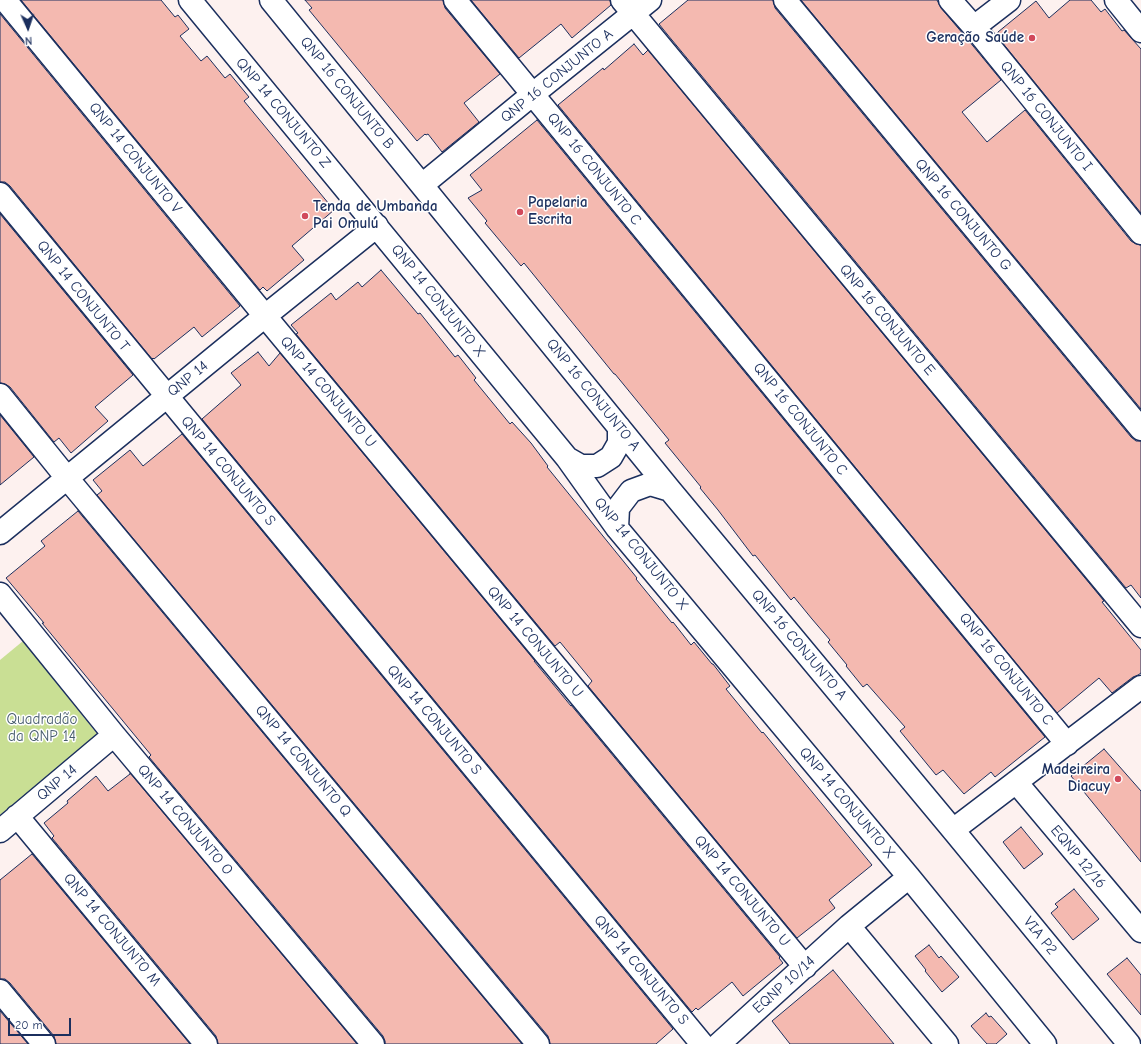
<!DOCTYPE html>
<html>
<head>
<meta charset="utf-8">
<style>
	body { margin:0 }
	#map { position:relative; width:1141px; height:1044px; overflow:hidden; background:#fdf1ef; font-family:"Comic Neue",sans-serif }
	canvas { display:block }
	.north { position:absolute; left:8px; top:8px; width:40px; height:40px; -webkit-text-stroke:3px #fff; paint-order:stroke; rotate:177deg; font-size:11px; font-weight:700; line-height:16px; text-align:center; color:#1b2f5e }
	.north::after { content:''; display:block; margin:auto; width:14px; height:18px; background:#1b2f5e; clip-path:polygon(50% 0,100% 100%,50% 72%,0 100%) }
	.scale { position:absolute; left:8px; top:1018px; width:63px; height:18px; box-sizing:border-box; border:2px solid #1b2f5e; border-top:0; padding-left:5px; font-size:12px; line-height:14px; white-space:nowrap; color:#1b2f5e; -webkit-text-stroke:3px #fff; paint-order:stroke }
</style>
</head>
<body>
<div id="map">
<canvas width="1141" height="1044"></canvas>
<div class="north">N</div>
<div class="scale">20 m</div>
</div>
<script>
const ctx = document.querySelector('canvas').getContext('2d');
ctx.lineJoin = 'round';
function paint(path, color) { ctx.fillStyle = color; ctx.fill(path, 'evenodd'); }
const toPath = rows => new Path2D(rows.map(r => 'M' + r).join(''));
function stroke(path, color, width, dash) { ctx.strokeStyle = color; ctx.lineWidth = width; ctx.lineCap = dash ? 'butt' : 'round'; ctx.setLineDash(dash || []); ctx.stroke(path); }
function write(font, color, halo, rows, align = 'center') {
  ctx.font = font + ' "Comic Neue",sans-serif'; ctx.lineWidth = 3; ctx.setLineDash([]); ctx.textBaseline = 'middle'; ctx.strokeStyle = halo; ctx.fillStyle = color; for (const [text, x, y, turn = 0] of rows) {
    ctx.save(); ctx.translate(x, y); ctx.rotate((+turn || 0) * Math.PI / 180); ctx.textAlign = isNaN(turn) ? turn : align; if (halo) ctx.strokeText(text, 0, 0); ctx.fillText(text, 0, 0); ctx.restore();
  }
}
paint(toPath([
	[23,641,98,735,0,815,0,660]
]), '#c9df94');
const building = toPath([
	[21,0,161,0,175,17,178,15,189,29,180,36,201,61,207,56,225,78,230,74,249,97,244,101,334,210,292,246,304,260,267,291,263,287,260,290,21,0],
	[305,0,443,0,445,8,500,74,464,103,479,122,442,152,428,134,426,135,425,134,417,141,309,10,312,8,305,0],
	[471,0,610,0,611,5,572,38,561,24,519,58,471,0],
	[688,0,773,0,775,8,1131,437,1136,441,1141,441,1141,598,1131,585,1126,588,667,34,659,24,688,0],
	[801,0,937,0,941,8,964,35,1001,80,962,112,987,142,1025,110,1131,241,1136,244,1141,245,1141,409,801,0],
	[1070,0,1091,0,1101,12,1105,9,1122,31,1124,30,1141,49,1141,213,997,36,998,32,1036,1,1049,18,1070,0],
	[0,14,240,306,202,337,194,327,154,359,153,358,152,359,10,186,5,182,0,182,0,14],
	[634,44,643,55,648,50,1104,601,1102,602,1141,650,1141,673,1138,675,1133,677,1112,693,1099,678,1057,713,558,105,603,68,604,70,634,44],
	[537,120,1045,737,995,777,991,772,964,794,943,770,936,775,900,731,905,727,867,684,863,687,846,666,847,665,828,642,830,640,812,619,794,597,791,600,755,555,753,556,718,510,700,488,701,487,665,443,669,440,615,374,614,374,524,263,521,266,485,223,487,221,468,198,482,190,470,175,537,120],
	[0,214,133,375,95,407,108,421,71,453,59,438,54,442,10,387,5,384,0,383,0,214],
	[381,270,418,314,420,313,455,357,458,355,476,378,474,380,510,424,512,422,531,443,548,466,547,467,637,578,636,579,672,623,673,622,691,645,694,642,712,664,713,664,730,686,726,689,762,733,763,732,781,754,872,865,829,900,835,908,797,938,588,686,592,681,560,642,555,646,296,334,298,333,291,325,331,293,336,300,358,282,362,287,381,270],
	[258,352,269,366,280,353,535,661,534,661,571,706,571,705,780,957,779,958,783,963,743,996,732,982,698,1010,696,1008,692,1012,202,419,241,385,231,373,258,352],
	[0,415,34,457,0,485,0,415],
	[182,434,673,1029,656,1044,550,1044,548,1036,97,495,102,491,93,480,130,450,143,466,182,434],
	[78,511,522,1044,385,1044,385,1041,383,1036,149,757,151,755,42,623,44,623,6,578,45,546,41,541,78,511],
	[1104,749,1141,791,1141,862,1071,776,1104,749],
	[130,774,130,773,357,1044,218,1044,216,1036,52,838,54,836,44,823,68,803,67,801,96,776,108,791,130,774],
	[1021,827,1043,854,1024,869,1003,842,1021,827],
	[32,854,190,1044,56,1044,54,1036,10,983,5,979,0,979,0,880,32,854],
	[1074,889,1099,919,1073,940,1051,913,1058,907,1055,904,1074,889],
	[929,945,939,958,941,956,959,977,942,992,925,971,926,970,915,956,929,945],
	[1127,958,1141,975,1141,1015,1107,974,1127,958],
	[833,970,894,1044,790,1044,772,1021,833,970],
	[0,1011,28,1044,0,1044,0,1011],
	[986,1013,989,1017,991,1016,1007,1034,996,1044,987,1044,971,1026,986,1013]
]);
paint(building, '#f4b9b0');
stroke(building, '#1b2f5e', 1);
const minor = toPath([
	[5,0,265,316,805,967],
	[190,0,567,458,617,528,909,877,1045,1044],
	[271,0,670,490,953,830,1129,1044],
	[455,0,1067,744],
	[622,0,1141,626],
	[785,0,1141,429],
	[950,0,974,27,1141,233],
	[1116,0,1141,31],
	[974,27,1009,0],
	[422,185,533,94,650,0],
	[0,194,702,1044],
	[0,395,67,478,538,1044],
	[567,458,581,466,597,466,611,457,619,443,619,427],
	[617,528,618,508,631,491,650,484,670,490],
	[0,533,265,316,377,226],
	[0,594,114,735,373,1044],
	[1016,782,1141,931],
	[17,816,206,1044],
	[953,830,1141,687],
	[0,831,114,735],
	[849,926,947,1044],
	[0,991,44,1044],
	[719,1044,849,926,909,877]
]);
stroke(minor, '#1b2f5e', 25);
stroke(minor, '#fff', 22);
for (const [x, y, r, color] of [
	[1032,38,4,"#d1495b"],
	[520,212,4,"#d1495b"],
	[305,216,4,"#d1495b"],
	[1118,779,4,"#d1495b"]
]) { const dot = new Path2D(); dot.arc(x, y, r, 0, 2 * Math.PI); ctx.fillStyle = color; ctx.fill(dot); stroke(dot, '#fff', 1.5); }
write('bold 15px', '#1b2f5e', '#fff', [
	["Geração Saúde",1024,38],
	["Papelaria",528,203,"left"],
	["Escrita",528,220,"left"],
	["Tenda de Umbanda",313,207,"left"],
	["Pai Omulú",313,224,"left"],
	["Madeireira",1110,770],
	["Diacuy",1110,787]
], 'right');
write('15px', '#1b2f5e', '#fff', [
	["QNP 16 CONJUNTO A",557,76,-39],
	["QNP 16 CONJUNTO B",347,93,51],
	["QNP 14 CONJUNTO Z",283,113,50],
	["QNP 16 CONJUNTO I",1046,116,51],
	["QNP 14 CONJUNTO V",135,158,51],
	["QNP 16 CONJUNTO C",594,169,51],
	["QNP 16 CONJUNTO G",963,215,50],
	["QNP 14 CONJUNTO T",83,296,51],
	["QNP 14 CONJUNTO X",438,301,51],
	["QNP 16 CONJUNTO E",887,320,50],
	["QNP 14",188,379,-39],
	["QNP 14 CONJUNTO U",328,392,50],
	["QNP 16 CONJUNTO A",593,395,51],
	["QNP 16 CONJUNTO C",800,419,51],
	["QNP 14 CONJUNTO S",228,471,50],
	["QNP 14 CONJUNTO X",641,554,51],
	["QNP 14 CONJUNTO U",535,642,50],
	["QNP 16 CONJUNTO A",799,645,50],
	["QNP 16 CONJUNTO C",1006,669,51],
	["QNP 14 CONJUNTO S",434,720,50],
	["QNP 14 CONJUNTO Q",303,761,50],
	["QNP 14",57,783,-40],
	["QNP 14 CONJUNTO X",847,803,50],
	["QNP 14 CONJUNTO O",185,820,50],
	["EQNP 12/16",1078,857,50],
	["QNP 14 CONJUNTO U",742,891,50],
	["QNP 14 CONJUNTO M",112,930,50],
	["VIA P2",1040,936,51],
	["QNP 14 CONJUNTO S",641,970,50],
	["EQNP 10/14",784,985,-42]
]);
write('15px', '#465b6c', '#fff', [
	["Quadradão",42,720],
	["da QNP 14",42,737]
]);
</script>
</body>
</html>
